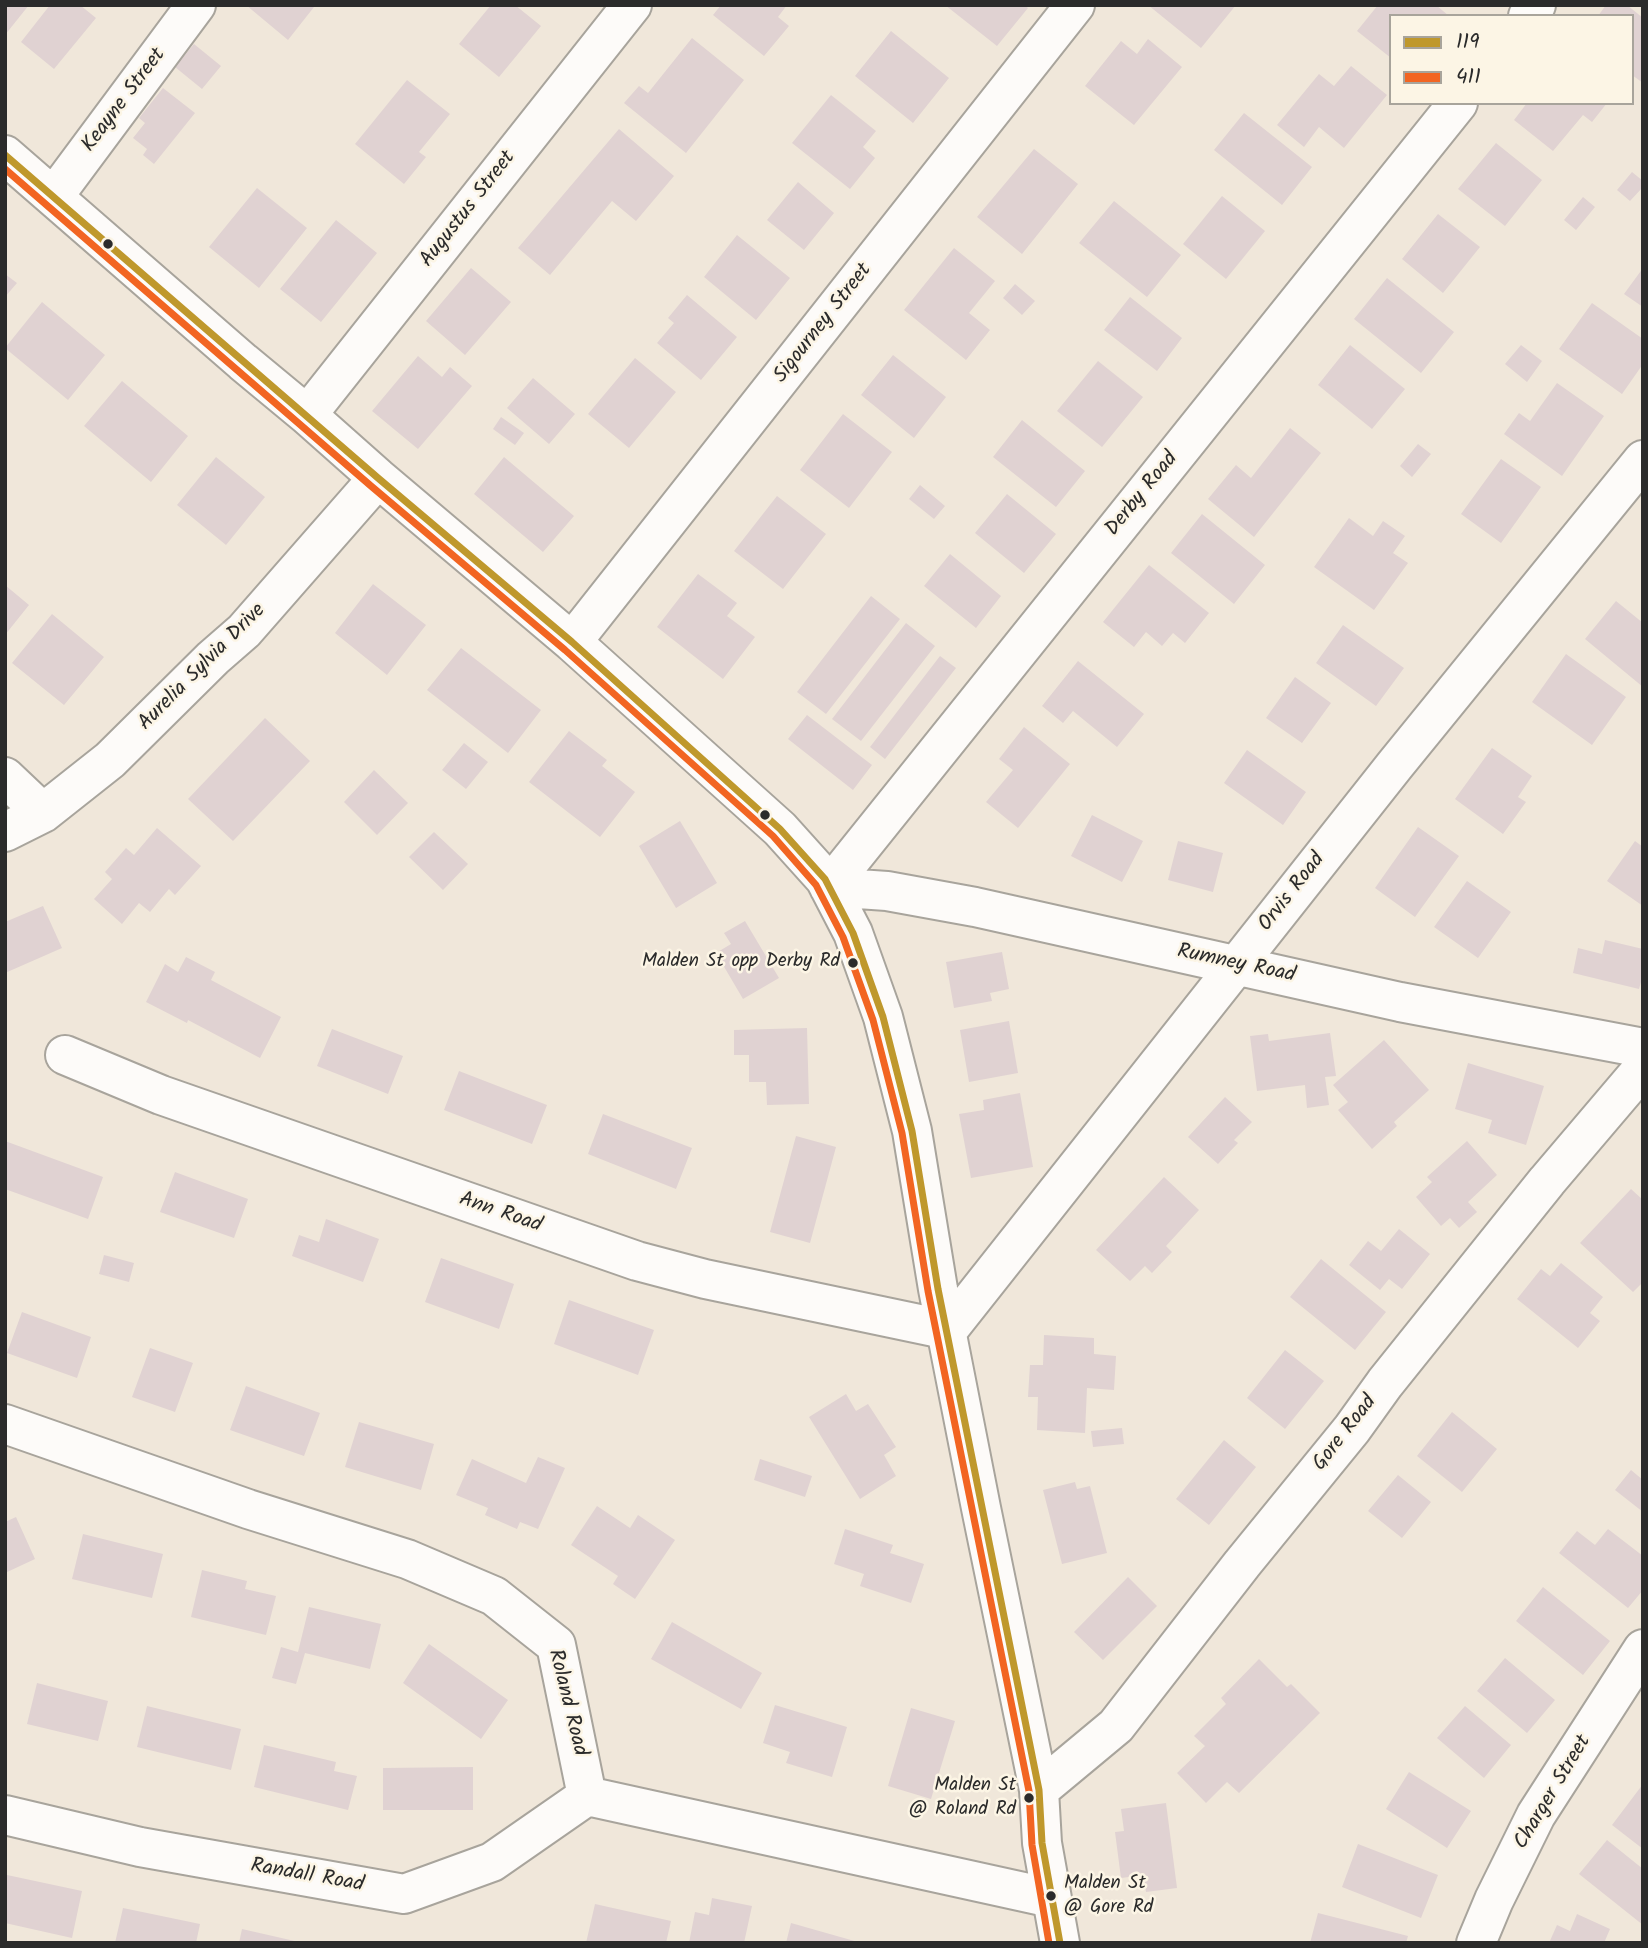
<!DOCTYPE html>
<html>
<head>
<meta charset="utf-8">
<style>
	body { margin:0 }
	#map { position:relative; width:1648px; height:1948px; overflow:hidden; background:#f0e7da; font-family:Kalam,sans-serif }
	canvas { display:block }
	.frame { position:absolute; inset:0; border:7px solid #2b2b2b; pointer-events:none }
	.legend { position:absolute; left:1389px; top:14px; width:245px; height:91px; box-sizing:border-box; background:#fcf5e5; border:2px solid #a8a49b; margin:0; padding:9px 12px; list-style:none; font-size:21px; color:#2b2b2b }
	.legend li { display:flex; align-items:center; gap:14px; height:35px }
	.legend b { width:35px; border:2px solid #a8a49b }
</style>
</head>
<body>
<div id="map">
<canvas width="1648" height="1948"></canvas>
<div class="frame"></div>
<ul class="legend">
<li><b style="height:9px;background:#bf982c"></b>119</li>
<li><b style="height:9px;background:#f26522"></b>411</li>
</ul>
</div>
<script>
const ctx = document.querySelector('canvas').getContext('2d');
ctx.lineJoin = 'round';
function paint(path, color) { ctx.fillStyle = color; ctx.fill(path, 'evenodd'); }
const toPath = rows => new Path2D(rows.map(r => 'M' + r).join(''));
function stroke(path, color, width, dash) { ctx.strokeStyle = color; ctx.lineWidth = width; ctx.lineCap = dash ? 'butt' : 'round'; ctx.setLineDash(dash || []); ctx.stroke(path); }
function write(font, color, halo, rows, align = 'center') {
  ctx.font = font + ' Kalam,sans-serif'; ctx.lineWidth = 5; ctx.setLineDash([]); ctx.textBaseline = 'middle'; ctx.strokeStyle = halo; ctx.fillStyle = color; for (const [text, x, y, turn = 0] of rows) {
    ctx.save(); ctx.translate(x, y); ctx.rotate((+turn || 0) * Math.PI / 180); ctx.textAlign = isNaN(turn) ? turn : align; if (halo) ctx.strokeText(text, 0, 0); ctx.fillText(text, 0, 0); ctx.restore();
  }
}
paint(toPath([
	[5,5,29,5,5,35],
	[50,5,80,5,96,18,54,69,21,42],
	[246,5,312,5,314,7,288,40],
	[491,5,515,5,541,26,499,77,459,44],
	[721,5,787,5,778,17,789,26,764,56,713,15],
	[945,5,1024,5,1028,8,997,46],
	[1148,5,1236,5,1201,48],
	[1378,5,1436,5,1449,16,1391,16,1391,58,1357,31],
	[1606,5,1627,5,1643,18,1643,83,1632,75,1632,16,1598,16],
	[891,31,949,78,913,123,855,76],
	[692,38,744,80,686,153,624,103,639,86,648,93],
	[1148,39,1182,67,1134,125,1085,86,1121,41,1137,54],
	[194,44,221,66,202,89,175,67],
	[1351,66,1387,95,1344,148,1319,127,1304,147,1277,125,1319,74,1334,86],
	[407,80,450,114,419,152,426,157,404,184,355,144],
	[163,88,195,113,154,164,143,155,147,149,133,138,145,123,139,118],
	[831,95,876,131,863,147,875,158,850,189,792,143],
	[1527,103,1607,103,1592,122,1583,115,1553,151,1514,120],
	[1244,113,1312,167,1282,205,1214,150],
	[619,129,674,176,636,221,612,201,550,275,518,248],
	[1496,143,1542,180,1505,226,1458,189],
	[1034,149,1078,184,1022,254,977,217],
	[1632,172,1643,181,1643,187,1630,201,1617,190],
	[798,182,834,213,804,250,767,220],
	[257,188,307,228,259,288,209,247],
	[1222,196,1265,231,1226,279,1183,244],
	[1583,197,1595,207,1576,230,1564,220],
	[1114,201,1181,255,1147,297,1079,243],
	[1438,214,1480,247,1443,293,1402,259],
	[336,220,377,253,321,322,280,289],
	[737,235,790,278,756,320,704,277],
	[954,248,995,281,969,313,990,330,966,360,904,310],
	[471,268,511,302,465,355,426,321],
	[1643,268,1643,307,1624,294],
	[5,274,17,283,5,297],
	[1387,278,1454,332,1421,373,1354,319],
	[1015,284,1035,301,1022,315,1003,298],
	[687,295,737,337,701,380,657,343,674,323,668,318],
	[1130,297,1182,338,1157,371,1104,330],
	[42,302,105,355,68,400,5,348],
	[1592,303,1643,339,1643,364,1622,394,1559,349],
	[1350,345,1405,389,1372,429,1318,385],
	[1521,345,1542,361,1527,382,1505,364],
	[893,355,946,397,914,438,861,395],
	[418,356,442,377,450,367,472,386,418,449,372,411],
	[635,358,676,392,629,448,588,414],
	[1098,361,1143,397,1102,447,1057,411],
	[533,378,575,414,549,444,507,408],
	[122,381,188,436,151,482,84,426],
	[1557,383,1604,416,1562,476,1504,434,1519,413,1530,421],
	[843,414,892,452,849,508,800,470],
	[501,417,524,433,515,445,493,429],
	[1022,420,1085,471,1056,507,993,457],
	[1290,428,1321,453,1254,537,1208,499,1236,465,1251,478],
	[1418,444,1431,454,1412,477,1400,466],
	[216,457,265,497,226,545,177,505],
	[504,457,574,516,543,552,474,494],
	[1501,459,1541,487,1501,543,1461,514],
	[920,485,945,506,934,519,909,499],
	[1007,494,1056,534,1024,573,975,533],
	[777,496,826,534,783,589,734,551],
	[1202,514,1265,565,1234,604,1171,553],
	[1349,518,1373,536,1383,521,1405,536,1393,553,1408,563,1374,610,1314,567],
	[950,554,1001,596,976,628,924,586],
	[1149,565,1209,613,1185,643,1173,633,1162,646,1146,632,1134,647,1103,622],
	[698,574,737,603,727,616,755,637,723,679,657,627],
	[373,584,426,625,387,675,335,633],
	[5,585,29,605,5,635],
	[871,596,900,619,826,714,797,692],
	[1616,601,1643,623,1643,687,1585,639],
	[52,614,104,657,64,705,12,663],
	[906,623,935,646,861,741,832,719],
	[1343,625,1404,668,1376,706,1316,663],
	[461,648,541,710,508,753,427,690],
	[1566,654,1626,697,1592,745,1532,702],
	[940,656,956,668,885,759,870,747],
	[1078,661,1144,714,1117,747,1073,711,1063,723,1042,706],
	[1295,677,1331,703,1302,743,1266,718],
	[807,715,872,765,853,790,788,739],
	[265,718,310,761,233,841,188,799],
	[1024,727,1070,764,1018,828,986,802,1013,770,999,759],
	[569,731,607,760,602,766,635,792,600,837,529,782],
	[464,743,488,762,466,789,442,770],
	[1492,748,1532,776,1518,797,1526,802,1503,834,1455,799],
	[1247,750,1306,792,1283,825,1224,783],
	[374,770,408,803,377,835,344,802],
	[1092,815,1143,841,1122,882,1071,856],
	[680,821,717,883,676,908,639,846],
	[1418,827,1459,856,1415,917,1375,888],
	[157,828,201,866,175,895,169,889,150,912,139,903,122,924,94,899,112,879,105,872,126,848,134,855],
	[434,832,468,864,443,890,409,857],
	[1178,841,1223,853,1213,892,1168,880],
	[1635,841,1643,847,1643,906,1607,881],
	[1467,881,1511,912,1478,958,1434,927],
	[43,906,62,948,5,973,5,922],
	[745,921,779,978,743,999,716,953,731,944,724,933],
	[1605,940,1643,949,1643,975,1639,989,1573,973,1578,948,1602,954],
	[1002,952,1009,989,990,993,992,1001,954,1008,946,962],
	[186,957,215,972,211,980,281,1017,260,1058,188,1020,187,1023,146,1002,165,964,178,972],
	[1009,1021,1018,1073,969,1082,960,1030],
	[807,1028,809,1104,767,1105,766,1082,749,1082,749,1055,734,1055,734,1030],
	[332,1029,403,1056,388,1094,317,1066],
	[1330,1033,1336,1076,1325,1077,1329,1105,1307,1108,1305,1085,1257,1091,1250,1036,1268,1034,1269,1041],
	[1384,1040,1429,1090,1394,1122,1397,1126,1372,1149,1338,1110,1348,1102,1333,1085],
	[1468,1063,1544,1086,1526,1145,1488,1133,1492,1120,1455,1109],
	[459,1071,547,1105,532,1144,444,1110],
	[1020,1093,1033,1167,971,1178,959,1114,984,1110,983,1100],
	[1225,1097,1252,1122,1234,1140,1238,1143,1218,1164,1188,1137],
	[603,1114,692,1148,676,1189,588,1154],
	[796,1136,836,1147,810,1243,770,1232],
	[5,1141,103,1177,88,1219,5,1189],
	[1467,1141,1497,1175,1468,1202,1477,1212,1459,1228,1450,1218,1441,1226,1416,1197,1432,1182,1427,1177],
	[175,1172,248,1199,234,1238,160,1212],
	[1164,1177,1199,1210,1166,1246,1172,1252,1152,1273,1145,1266,1130,1281,1096,1250],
	[1631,1189,1643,1200,1643,1282,1633,1292,1580,1243],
	[326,1219,379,1239,363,1282,292,1256,299,1235,319,1242],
	[1399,1229,1430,1254,1402,1289,1389,1279,1380,1290,1349,1265,1368,1241,1381,1251],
	[104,1255,134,1263,129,1282,99,1274],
	[441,1258,514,1284,499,1329,425,1302],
	[1321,1259,1386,1312,1355,1350,1290,1297],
	[1561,1263,1603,1297,1590,1313,1600,1321,1578,1348,1517,1299,1541,1269,1550,1276],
	[569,1300,654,1330,638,1375,554,1344],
	[22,1312,91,1337,77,1378,7,1353],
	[1044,1335,1094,1338,1094,1354,1116,1356,1114,1390,1087,1388,1085,1433,1037,1430,1038,1397,1028,1397,1030,1365,1043,1365],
	[150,1348,193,1363,175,1412,132,1397],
	[1285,1350,1324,1381,1285,1429,1247,1398],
	[246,1386,320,1413,304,1456,230,1430],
	[846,1394,856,1411,868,1404,896,1447,884,1455,896,1476,860,1499,809,1417],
	[1452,1412,1497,1449,1462,1492,1417,1456],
	[359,1422,434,1444,421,1490,345,1467],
	[1122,1428,1124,1444,1093,1447,1091,1431],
	[1224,1440,1256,1467,1209,1525,1176,1499],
	[538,1457,565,1468,538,1529,520,1522,517,1529,485,1515,488,1508,456,1495,472,1459,526,1483],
	[760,1459,812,1476,805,1497,754,1480],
	[1631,1470,1643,1480,1643,1512,1615,1490],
	[1398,1475,1431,1502,1402,1538,1368,1511],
	[1075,1482,1077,1489,1090,1486,1107,1553,1062,1564,1043,1490],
	[597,1506,630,1528,638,1515,675,1540,635,1599,613,1584,618,1576,571,1545],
	[16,1517,35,1559,5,1573,5,1522],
	[845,1529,893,1545,890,1553,924,1564,911,1603,860,1586,864,1574,834,1564],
	[1608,1529,1643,1556,1643,1590,1628,1608,1559,1553,1577,1531,1595,1545],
	[83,1534,163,1554,152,1598,72,1579],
	[202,1570,247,1581,245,1589,276,1596,266,1635,191,1617],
	[1128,1577,1157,1606,1103,1660,1074,1632],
	[1543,1587,1610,1641,1583,1675,1516,1621],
	[309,1607,381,1624,370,1669,305,1653,296,1684,272,1678,281,1647,298,1652],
	[672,1622,762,1673,741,1709,651,1659],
	[429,1644,508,1700,481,1739,403,1683],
	[1505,1658,1555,1700,1527,1733,1477,1691],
	[1259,1659,1287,1687,1291,1684,1320,1713,1239,1793,1227,1782,1206,1803,1177,1773,1205,1746,1194,1736,1226,1704,1221,1698],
	[37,1683,108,1701,98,1741,27,1724],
	[775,1705,847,1727,832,1777,786,1763,790,1752,763,1743],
	[147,1706,241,1729,231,1770,137,1747],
	[1465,1706,1511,1745,1484,1778,1437,1738],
	[911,1708,955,1721,931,1799,888,1786],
	[264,1745,336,1762,334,1771,357,1776,348,1810,254,1787],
	[473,1767,473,1810,383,1810,383,1768],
	[1409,1772,1471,1811,1447,1848,1386,1809],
	[1643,1784,1643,1849,1612,1825],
	[1166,1803,1177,1888,1146,1892,1144,1875,1121,1878,1115,1832,1124,1831,1121,1809],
	[1607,1840,1643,1869,1643,1925,1579,1874],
	[1358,1844,1438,1875,1421,1918,1342,1887],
	[7,1875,82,1891,72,1938,5,1923,5,1883],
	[712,1898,752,1906,744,1943,689,1943,695,1912,709,1915],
	[595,1904,671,1921,666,1943,586,1943],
	[123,1908,200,1924,196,1943,115,1943],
	[1318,1913,1408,1936,1406,1943,1310,1943],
	[1577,1914,1610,1929,1604,1943,1549,1943,1557,1925,1570,1931],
	[791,1923,858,1942,858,1943,786,1943],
	[242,1929,299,1942,299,1943,239,1943]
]), '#e0d2d2');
const minor = toPath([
	[1528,16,1536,5],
	[5,155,243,362,307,415,378,478,572,642,780,829,825,879,853,933,883,1017,912,1131,938,1289,981,1508,1039,1790,1042,1843,1060,1943],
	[54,196,196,5],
	[307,415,632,5],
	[572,642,1075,5],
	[5,777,43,813],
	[5,832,43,813,110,760,213,658,244,631,378,478],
	[829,887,1458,103],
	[829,887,887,891,975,907,1400,1002,1643,1048],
	[65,1055,161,1095,637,1261,705,1279,948,1330,1395,765,1643,460],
	[5,1424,248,1509,407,1559,494,1596,556,1645,587,1796,1051,1898],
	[1039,1790,1116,1726,1242,1564,1352,1429,1385,1383,1547,1181,1643,1068],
	[5,1815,140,1847,404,1894,492,1862,587,1796],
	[1476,1943,1494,1900,1536,1815,1643,1649]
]);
stroke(minor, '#a8a49c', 42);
stroke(minor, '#fdfbf9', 38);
stroke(toPath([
	[5,155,378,478,572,642,780,829,825,879,853,933,883,1017,912,1131,938,1289,1039,1790,1042,1843,1060,1943]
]), '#bf982c', 7);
stroke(toPath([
	[5,169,371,486,565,650,773,836,816,885,843,937,873,1020,902,1133,928,1291,1029,1791,1032,1845,1049,1943]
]), '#f26522', 7);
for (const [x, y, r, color] of [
	[108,244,6,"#2b2b2b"],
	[765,815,6,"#2b2b2b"],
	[853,963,6,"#2b2b2b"],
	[1029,1798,6,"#2b2b2b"],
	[1051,1896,6,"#2b2b2b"]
]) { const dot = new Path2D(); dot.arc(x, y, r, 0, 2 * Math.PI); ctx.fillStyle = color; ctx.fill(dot); stroke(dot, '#fcf5e5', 2.5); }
write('19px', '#2b2b2b', '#fcf5e5', [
	["Malden St opp Derby Rd",840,963],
	["Malden St",1016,1787],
	["@ Roland Rd",1016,1811],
	["Malden St",1064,1885,"left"],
	["@ Gore Rd",1064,1909,"left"]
], 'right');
write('21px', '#2b2b2b', '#fcf5e5', [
	["Keayne Street",125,101,-53],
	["Augustus Street",469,210,-52],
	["Sigourney Street",824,324,-52],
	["Derby Road",1143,495,-51],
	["Aurelia Sylvia Drive",203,668,-45],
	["Orvis Road",1293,893,-52],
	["Rumney Road",1236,965,12],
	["Ann Road",500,1214,19],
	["Gore Road",1346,1434,-52],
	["Roland Road",566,1703,76],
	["Charger Street",1554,1793,-59],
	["Randall Road",307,1877,10]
]);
</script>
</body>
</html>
